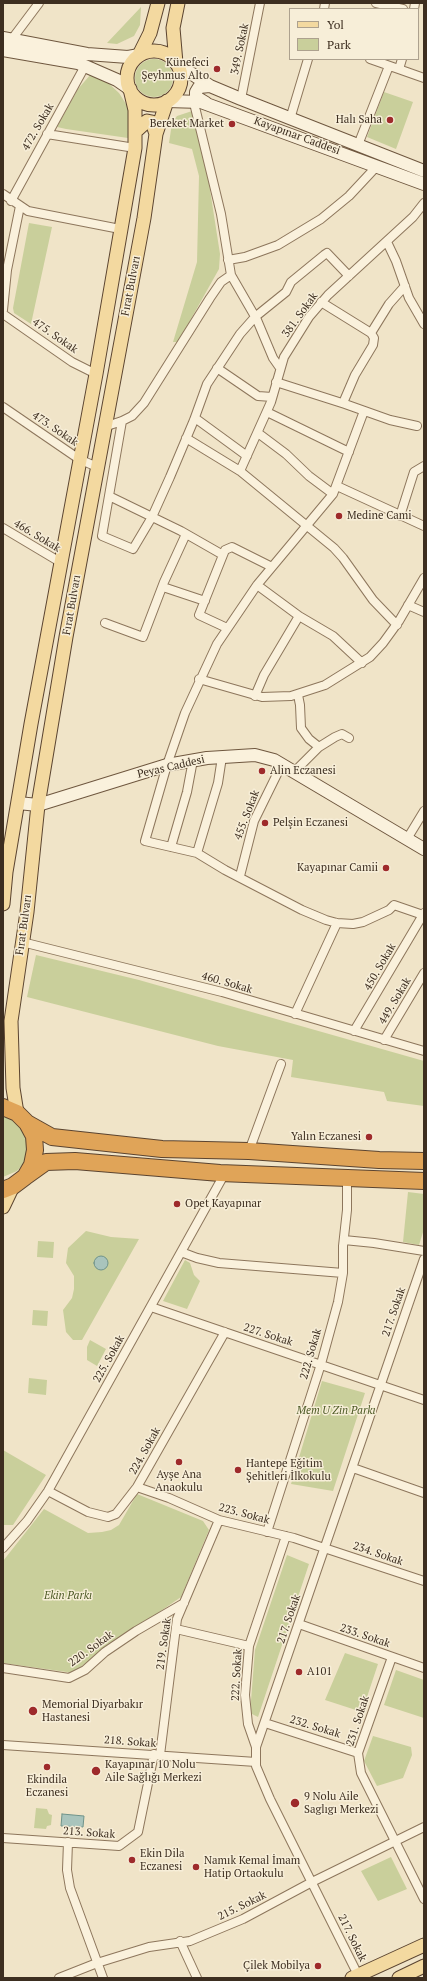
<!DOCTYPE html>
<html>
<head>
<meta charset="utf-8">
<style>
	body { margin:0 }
	#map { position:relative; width:427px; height:1981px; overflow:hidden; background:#f0e4c8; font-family:"PT Serif",serif }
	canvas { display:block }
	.frame { position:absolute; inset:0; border:4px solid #3d2e20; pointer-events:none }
	.legend { position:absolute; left:289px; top:8px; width:130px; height:52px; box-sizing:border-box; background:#f7eed8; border:1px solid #ada18e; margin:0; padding:5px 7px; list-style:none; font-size:12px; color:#3d2e20 }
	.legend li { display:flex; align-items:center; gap:8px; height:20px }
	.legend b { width:20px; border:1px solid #ada18e }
</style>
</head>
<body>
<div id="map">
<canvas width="427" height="1981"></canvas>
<div class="frame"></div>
<ul class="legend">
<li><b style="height:5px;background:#f3d9a0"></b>Yol</li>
<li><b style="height:11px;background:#c9cf9b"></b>Park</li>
</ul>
</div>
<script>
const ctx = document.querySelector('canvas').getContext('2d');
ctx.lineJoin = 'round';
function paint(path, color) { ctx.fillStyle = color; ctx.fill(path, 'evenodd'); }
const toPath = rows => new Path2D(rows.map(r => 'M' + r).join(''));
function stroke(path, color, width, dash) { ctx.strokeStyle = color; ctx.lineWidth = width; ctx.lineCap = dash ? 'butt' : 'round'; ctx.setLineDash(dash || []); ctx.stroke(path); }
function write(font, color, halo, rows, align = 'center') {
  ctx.font = font + ' "PT Serif",serif'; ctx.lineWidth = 3; ctx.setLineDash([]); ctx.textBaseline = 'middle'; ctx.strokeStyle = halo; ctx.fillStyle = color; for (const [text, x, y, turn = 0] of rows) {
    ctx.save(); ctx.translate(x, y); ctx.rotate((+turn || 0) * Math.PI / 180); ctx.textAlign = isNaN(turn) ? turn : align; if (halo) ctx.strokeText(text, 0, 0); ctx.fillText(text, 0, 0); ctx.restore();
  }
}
paint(toPath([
	[141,7,140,25,134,36,117,44,107,43],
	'135 78a19 19 0 1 1 38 0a19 19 0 1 1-38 0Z',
	[91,74,104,79,119,93,128,107,128,138,66,129,57,127,78,89],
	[384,92,413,102,396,149,367,137],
	[192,111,208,177,220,254,219,269,178,342,173,342,197,262,199,176,192,149,169,143,172,123,177,116],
	[29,223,52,227,31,324,14,313,13,308],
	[36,955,139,980,424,1061,424,1106,387,1101,384,1092,291,1077,293,1060,218,1046,27,997],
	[3,1112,13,1116,28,1133,28,1154,24,1163,17,1171,3,1177],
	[408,1192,424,1194,424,1229,419,1245,403,1242],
	[86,1231,111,1237,139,1239,82,1340,73,1340,66,1332,63,1310,72,1298,74,1289,74,1276,66,1263,68,1248],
	[38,1241,54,1242,53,1258,37,1257],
	[185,1260,190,1263,194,1275,200,1281,187,1309,163,1301],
	[33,1310,48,1311,47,1326,32,1325],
	[90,1340,106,1349,97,1366,87,1360,87,1347],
	[29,1378,47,1380,46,1395,28,1393],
	[322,1381,365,1393,333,1491,291,1484],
	[3,1450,46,1475,13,1525,3,1525],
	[137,1494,203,1521,209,1530,181,1597,83,1665,74,1673,3,1663,3,1561,44,1509,88,1533,102,1532,111,1530,119,1525],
	[287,1555,309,1564,258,1717,250,1713,255,1650],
	[345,1653,378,1664,362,1712,325,1700],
	[396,1670,424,1680,424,1718,384,1705],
	[373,1736,411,1747,412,1755,403,1778,377,1786,364,1761],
	[36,1808,47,1809,49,1814,52,1815,51,1825,47,1826,46,1829,34,1828],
	[391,1857,407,1889,378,1901,361,1871]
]), '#c9cf9b');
const water = toPath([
	'94 1263a7 7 0 1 1 14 0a7 7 0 1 1-14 0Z',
	[62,1814,84,1816,83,1827,61,1826,62,1814]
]);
paint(water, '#a9c4bc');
stroke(water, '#6f938a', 1);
const street = toPath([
	[376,3,403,9],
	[324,9,325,3],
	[414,9,415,3],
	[12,39,39,3],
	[370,59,424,78],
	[399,69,402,59],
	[241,99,260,3],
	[194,103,221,214,231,275,257,320,273,358,280,368],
	[290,119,308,59],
	[47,134,135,148],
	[358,145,389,66],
	[3,194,28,211,120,229],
	[11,201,85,66],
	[387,242,396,261,409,298,424,324],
	[228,260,245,257,278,245,321,219,349,196,377,166],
	[321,302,371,333,374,338,373,345,355,375,343,403],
	[3,310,7,270,20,206],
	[3,314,72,362,96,374],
	[371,333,389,304,405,286],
	[217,368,258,396,272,397],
	[276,382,345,404,390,420,417,426],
	[3,407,79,459,97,467],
	[364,411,333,494,257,585,217,644,185,713,167,765,145,841,197,853,225,870,302,910,326,920,337,923,353,924,363,922,389,910,394,905,423,915],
	[267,412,349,452],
	[195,418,247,456],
	[122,421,102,536,133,549,152,517,170,477,194,420,207,384,240,334,255,317,286,292,291,282,324,255,327,253,349,276],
	[104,427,122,421,132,416,144,403,210,298,221,282,231,275],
	[258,433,286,454,309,476,333,494],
	[186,438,240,471,334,548,343,558,373,600,397,625],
	[240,471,271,402,284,357,309,317,328,295,413,217,424,203],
	[337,486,424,526],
	[109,496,181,531,223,555,225,550,232,547,272,567],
	[400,516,414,472,424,466],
	[3,528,60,562],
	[223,555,199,615,227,628],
	[257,585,299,616,333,636,362,663],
	[163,587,205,601],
	[408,605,424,612],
	[105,623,143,637,164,582,186,534],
	[199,679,262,697,291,696,325,685,370,657,383,643,399,621,424,578],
	[298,695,300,705,301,728,309,739,319,747],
	[255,696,264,675,299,616],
	[294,772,319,747,335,737,342,734,349,738],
	[407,839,424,811],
	[171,847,187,792,193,760],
	[197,853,218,783,222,757],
	[240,876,254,821,282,764],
	[22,942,222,992,424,1051],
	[295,1014,337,923],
	[354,1031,424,913],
	[384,1040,424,973],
	[249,1151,281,1064],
	[344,1240,374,1243,424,1251],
	[181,1252,197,1258,219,1263,343,1273],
	[151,1307,424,1400],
	[353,1468,424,1493],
	[137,1487,169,1498,219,1520,294,1538,424,1581],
	[48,1491,88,1512,108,1517,116,1514,137,1487,225,1332],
	[267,1532,321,1364,338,1302,343,1273,343,1246,347,1210,347,1178],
	[3,1548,27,1521,48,1491,225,1173],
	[299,1624,424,1668],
	[176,1629,249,1646],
	[392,1657,358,1753,361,1773,424,1899],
	[3,1668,69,1678,85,1670,105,1652,136,1631,184,1603],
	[265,1723,358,1753],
	[3,1745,256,1762],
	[256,1747,248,1724,245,1695,249,1646,286,1536],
	[160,1755,177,1619,219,1520],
	[3,1838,119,1846,138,1832,154,1754],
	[68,1842,67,1870,70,1888,103,1978],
	[180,1941,197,1978],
	[358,1975,270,1799,256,1766,256,1747,424,1259],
	[59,1978,97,1963,149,1947,190,1941,243,1919,312,1882,424,1827]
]);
const secondary = toPath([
	[3,38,87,54,128,57,139,55],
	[3,50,78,63,117,80,130,89],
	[176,63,210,86,241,99,424,171],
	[167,101,201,102,424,184],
	[206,103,196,97,196,92,199,87,210,86],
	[18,803,38,805,167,765,207,758,255,755,274,760,424,849]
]);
const primary = toPath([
	'127 78a27 27 0 1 1 54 0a27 27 0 1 1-54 0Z',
	[139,55,150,33,158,3],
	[176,63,173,28,178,3],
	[135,132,147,121,152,122,156,134],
	[3,904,6,872,31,724,96,374,135,148,135,110,130,89],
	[17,1113,13,1088,11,1021,27,912,38,805,66,637,144,218,156,134,167,101],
	[3,1207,13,1186],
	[352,1978,424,1945],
	[399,1978,424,1966]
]);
const highway = toPath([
	[3,1107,17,1113,27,1123,34,1136,35,1150,32,1165,25,1177,13,1186,3,1190],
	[27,1123,52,1137,162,1149,249,1151,379,1160,424,1161],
	[25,1177,46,1162,75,1161,220,1173,424,1181]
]);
stroke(street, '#8d765c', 10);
stroke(secondary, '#6f573f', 14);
stroke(primary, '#5b4430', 15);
stroke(highway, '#5b4430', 18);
stroke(street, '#faf1dc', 8);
stroke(secondary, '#faf1dc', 12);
stroke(primary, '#f3d9a0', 13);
stroke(highway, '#e0a458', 16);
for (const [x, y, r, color] of [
	[217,69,4,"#9e2a2b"],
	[390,120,4,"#9e2a2b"],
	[232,124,4,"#9e2a2b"],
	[339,516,4,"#9e2a2b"],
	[262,771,4,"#9e2a2b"],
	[265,823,4,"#9e2a2b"],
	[386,868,4,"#9e2a2b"],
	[369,1137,4,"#9e2a2b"],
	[177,1204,4,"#9e2a2b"],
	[179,1462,4,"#9e2a2b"],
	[238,1470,4,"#9e2a2b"],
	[299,1672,4,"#9e2a2b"],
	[33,1711,5,"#9e2a2b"],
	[47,1767,4,"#9e2a2b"],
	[96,1771,5,"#9e2a2b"],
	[295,1803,5,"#9e2a2b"],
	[132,1860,4,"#9e2a2b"],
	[196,1867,4,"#9e2a2b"],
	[318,1966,4,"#9e2a2b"]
]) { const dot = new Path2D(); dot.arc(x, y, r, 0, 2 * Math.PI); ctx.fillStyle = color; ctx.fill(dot); stroke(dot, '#f7eed8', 1.5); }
write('11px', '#3d2e20', '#f7eed8', [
	["349. Sokak",240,49,-78],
	["472. Sokak",38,127,-60],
	["Kayapınar Caddesi",297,136,20],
	["Fırat Bulvarı",131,286,-79],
	["381. Sokak",300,315,-54],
	["475. Sokak",55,336,35],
	["473. Sokak",55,429,34],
	["466. Sokak",37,536,31],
	["Fırat Bulvarı",72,605,-80],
	["Peyas Caddesi",171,767,-13],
	["455. Sokak",247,815,-69],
	["Fırat Bulvarı",24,925,-82],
	["450. Sokak",380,967,-60],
	["460. Sokak",227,983,16],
	["449. Sokak",395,1001,-59],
	["217. Sokak",394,1312,-71],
	["227. Sokak",268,1335,18],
	["222. Sokak",311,1354,-74],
	["225. Sokak",109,1359,-61],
	["224. Sokak",145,1451,-61],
	["223. Sokak",244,1514,15],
	["234. Sokak",378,1554,19],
	["217. Sokak",289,1619,-71],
	["233. Sokak",365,1636,19],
	["219. Sokak",164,1644,-82],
	["220. Sokak",91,1649,-36],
	["222. Sokak",237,1675,-87],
	["231. Sokak",358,1721,-72],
	["232. Sokak",315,1727,17],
	["218. Sokak",130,1742,4],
	["213. Sokak",89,1833,4],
	["215. Sokak",242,1906,-26],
	["217. Sokak",352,1938,64]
]);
write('11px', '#3d2e20', '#f7eed8', [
	["Künefeci",209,63,"right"],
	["Şeyhmus Alto",209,76,"right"],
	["Halı Saha",382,120,"right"],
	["Bereket Market",224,124,"right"],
	["Medine Cami",347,516],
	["Alin Eczanesi",270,771],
	["Pelşin Eczanesi",273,823],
	["Kayapınar Camii",378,868,"right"],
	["Yalın Eczanesi",361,1137,"right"],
	["Opet Kayapınar",185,1204],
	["Hantepe Eğitim",246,1464],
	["Şehitleri İlkokulu",246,1477],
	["Ayşe Ana",179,1475,"center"],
	["Anaokulu",179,1488,"center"],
	["A101",307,1672],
	["Memorial Diyarbakır",42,1705],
	["Hastanesi",42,1718],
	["Kayapınar 10 Nolu",105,1765],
	["Aile Sağlığı Merkezi",105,1778],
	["Ekindila",47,1780,"center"],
	["Eczanesi",47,1793,"center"],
	["9 Nolu Aile",304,1797],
	["Saglıgı Merkezi",304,1810],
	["Ekin Dila",140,1854],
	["Eczanesi",140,1867],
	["Namık Kemal İmam",204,1861],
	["Hatip Ortaokulu",204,1874],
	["Çilek Mobilya",310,1966,"right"]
], 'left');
write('italic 11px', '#4d5a26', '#f7eed8', [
	["Mem U Zin Parkı",336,1411],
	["Ekin Parkı",68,1596]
]);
</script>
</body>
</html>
